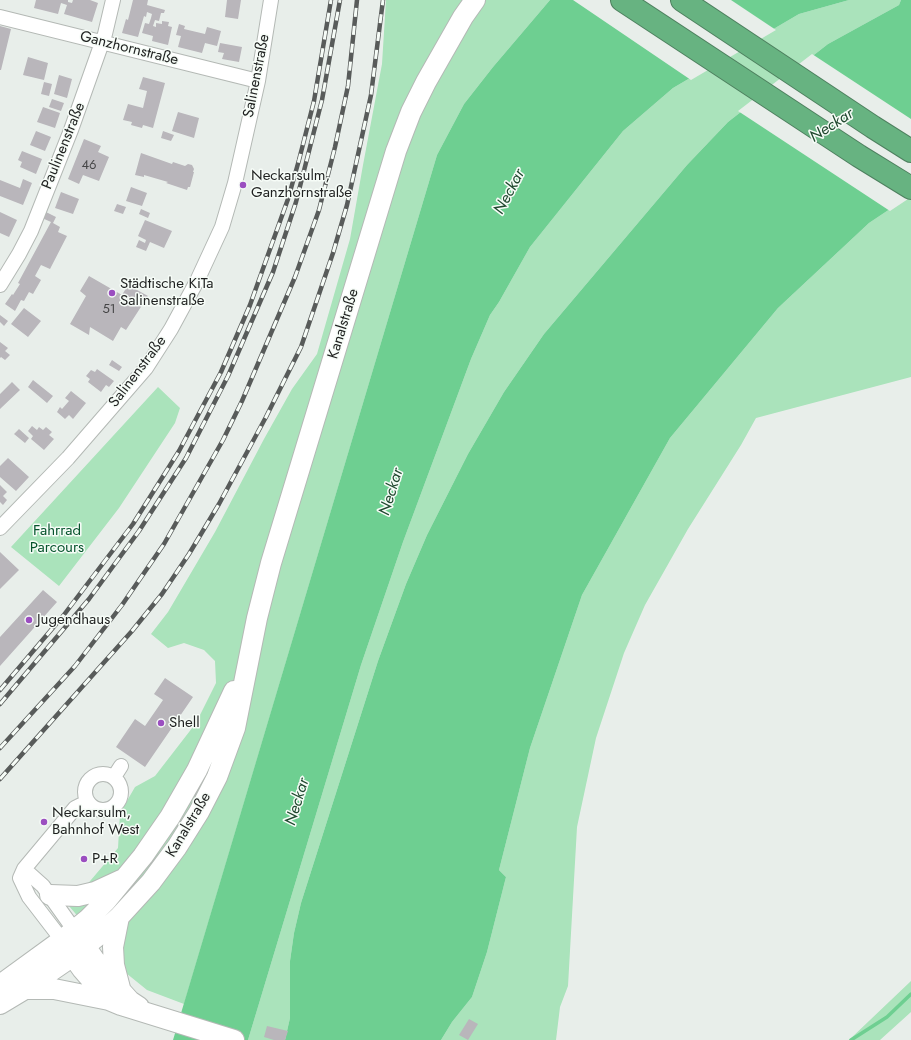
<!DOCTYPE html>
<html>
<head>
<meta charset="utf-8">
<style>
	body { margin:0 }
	canvas { display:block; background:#e8eeea }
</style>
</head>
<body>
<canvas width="911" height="1040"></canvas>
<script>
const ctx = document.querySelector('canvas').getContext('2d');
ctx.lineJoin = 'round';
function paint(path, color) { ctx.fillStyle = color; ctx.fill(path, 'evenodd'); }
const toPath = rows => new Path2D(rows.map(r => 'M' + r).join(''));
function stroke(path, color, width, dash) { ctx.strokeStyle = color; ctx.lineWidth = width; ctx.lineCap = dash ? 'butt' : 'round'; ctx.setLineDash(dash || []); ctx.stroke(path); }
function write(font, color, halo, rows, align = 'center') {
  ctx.font = font + ' Jost,sans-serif'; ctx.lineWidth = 3; ctx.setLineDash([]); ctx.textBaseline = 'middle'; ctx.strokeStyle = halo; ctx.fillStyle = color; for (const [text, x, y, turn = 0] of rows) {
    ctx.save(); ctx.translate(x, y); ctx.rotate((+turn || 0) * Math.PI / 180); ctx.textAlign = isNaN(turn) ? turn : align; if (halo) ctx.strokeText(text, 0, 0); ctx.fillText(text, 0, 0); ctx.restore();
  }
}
paint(toPath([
	[386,0,550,0,493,67,464,104,437,155,184,1004,147,990,126,973,69,906,118,848,120,813,135,787,155,776,196,723,216,683,215,661,204,650,184,643,168,648,151,634,168,612,215,532,264,439,292,389,317,354,350,239,363,165,382,64],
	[849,0,901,0,899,5,828,44,728,122,687,165,544,334,504,392,468,454,427,535,406,584,378,661,301,903,294,933,290,961,290,1018,285,1040,248,1040,361,665,403,542,471,359,490,315,499,302,530,247,623,131,673,88,799,14],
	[911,195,911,377,756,418,741,445,688,529,645,605,624,653,596,738,577,827,568,986,560,1007,556,1040,441,1040,452,1022,472,997,487,952,506,877,499,870,530,748,582,595,670,438,778,308,869,223],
	[158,387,180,408,175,423,119,508,59,586,11,547],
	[911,981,911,1012,880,1040,849,1040]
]), '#aae3bb');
paint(toPath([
	[550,0,849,0,799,14,673,88,623,131,530,247,499,302,490,315,471,359,403,542,361,665,248,1040,173,1040,437,155,464,104,493,67],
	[901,0,911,0,911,195,869,223,778,308,670,438,582,595,530,748,499,870,506,877,487,952,472,997,452,1022,441,1040,285,1040,290,1018,290,961,294,933,301,903,378,661,406,584,427,535,468,454,504,392,544,334,687,165,728,122,828,44,899,5]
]), '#6ecf91');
paint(toPath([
	[573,0,731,0,776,30,691,80],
	[812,54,911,119,911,197,890,211,738,111]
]), '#e8eeea');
stroke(toPath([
	[851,1040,887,1017,911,994]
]), '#6ecf91', 3.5);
paint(toPath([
	[36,0,68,0,68,2,72,3,73,0,90,0,98,3,92,22,64,14,67,5,61,3,58,14,34,8],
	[133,0,148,0,147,5,165,10,164,13,161,13,159,21,155,20,153,26,156,27,156,23,162,24,162,21,169,22,168,26,172,27,168,45,152,41,153,36,142,33,145,23,149,24,151,18,152,14,147,12,146,17,144,16,138,37,122,33,126,19,128,20],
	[227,0,241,0,238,19,225,17],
	[179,24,185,26,184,29,205,34,207,27,221,31,217,46,205,43,202,53,178,47,181,36,176,35],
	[0,26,11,29,1,70,0,70],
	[220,43,242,47,239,62,222,59,224,53,218,52],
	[28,57,48,63,44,80,23,75],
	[59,75,72,79,67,98,54,94],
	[143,77,165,83,153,128,143,125,142,128,131,125,132,122,123,120,128,104,143,108,147,91,139,89],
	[44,82,52,84,49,96,41,94],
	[52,99,64,103,61,111,49,107],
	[43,107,60,113,55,128,37,122],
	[178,112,199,118,194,138,172,131],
	[36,131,51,137,45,151,30,145],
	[163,131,174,135,171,141,161,138],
	[84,139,101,146,98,152,109,157,99,181,83,175,79,184,68,179],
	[22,151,42,159,36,174,20,167,22,162,18,160],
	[141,153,172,164,173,162,185,166,188,164,192,165,194,169,193,172,194,172,190,187,188,187,187,190,166,183,168,182,144,175,144,177,135,175],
	[23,179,32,183,23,205,0,196,0,180,20,188],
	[131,187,147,193,142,206,126,201],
	[61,192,79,199,73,214,55,208],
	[117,204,126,207,123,214,114,211],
	[141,209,150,213,148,218,139,214],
	[0,212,17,220,9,237,0,233],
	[46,212,56,217,53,223,60,227,58,232,67,236,50,269,41,265,35,276,41,280,33,294,29,292,24,301,21,300,15,311,5,304,12,294,13,295,20,284,18,283,51,222,42,218],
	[145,220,172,231,164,248,150,242,146,251,136,247,139,240,145,243,146,240,138,236],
	[89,276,122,295,128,285,148,296,126,330,121,327,113,341,90,327,89,335,70,324,86,296,80,291],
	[24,308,41,321,28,337,11,324],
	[0,315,8,321,4,326,0,322],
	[0,342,8,348,5,351,10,355,5,360,1,357,0,358],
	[112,360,122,367,119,371,109,365],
	[97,369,114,381,109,387,106,385,101,392,88,382,90,379,86,376,91,370,95,372],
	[33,380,53,396,47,403,28,387],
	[12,382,20,390,0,409,0,394],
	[71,391,86,403,73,419,69,415,65,419,57,412,60,407,62,409,69,401,65,398],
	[32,426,37,430,39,427,43,430,46,427,52,432,49,435,54,439,44,450,31,439,33,436,28,431],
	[19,429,29,438,25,443,14,434],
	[8,458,29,477,16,491,0,477,0,466],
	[0,485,7,492,3,496,7,500,3,505,0,502],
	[0,552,19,570,0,589],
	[43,590,57,602,0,666,0,637],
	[165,678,193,697,145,767,116,747,135,719,145,726,163,700,154,694],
	[469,1019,478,1024,468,1040,459,1035],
	[267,1026,288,1031,285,1040,274,1040,264,1037]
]), '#b9b6bb');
const minor = toPath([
	[0,17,258,81],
	[0,285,19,254,31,231,71,130,105,34,113,0],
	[0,528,68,458,146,368,171,329,197,281,222,227,235,183,258,81,271,0],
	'85 792a18 18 0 1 1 36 0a18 18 0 1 1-36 0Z',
	[114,777,121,766],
	[24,869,43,886,75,931],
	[62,940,29,897,20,878,24,869,75,808,87,802]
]);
const secondary = toPath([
	[50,895,78,896,95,892,121,880],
	[119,917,113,947,114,965,120,988],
	[78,936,94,959,112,981,130,1001,139,1007],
	[65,945,82,969,109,1000,121,1005,234,1040],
	[0,985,62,940,88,919,106,901,143,856,170,817,197,770,234,691],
	[25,989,54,989,109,1000],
	[0,1004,25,989,73,956,99,935,119,917,151,882,177,847,199,812,217,777,235,728,257,618,271,563,396,151,411,112,426,82,463,17,475,0]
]);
const motorway = toPath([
	[622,0,859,156,911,188],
	[682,0,873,127,911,151]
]);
stroke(minor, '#b4b9b5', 16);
stroke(secondary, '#b4b9b5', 22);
stroke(motorway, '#4e805f', 24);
stroke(minor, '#fff', 14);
stroke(secondary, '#fff', 20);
stroke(motorway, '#67b381', 22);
const rail = toPath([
	[0,690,63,616,133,524,179,451,221,372,250,305,288,199,299,160,314,101,331,0],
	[0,704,89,599,139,531,186,458,228,376,273,272,296,202,322,100,340,0],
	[0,748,75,666,122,605,164,544,223,440,242,401,295,277,319,210,335,147,348,86,357,0],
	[0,779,132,631,162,594,189,554,219,504,266,417,301,347,333,253,347,205,371,95,383,0]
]);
stroke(rail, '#585b5a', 4.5);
stroke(rail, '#f6fcf7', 3, [9]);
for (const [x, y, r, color] of [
	[243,185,4,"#9b4ec0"],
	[112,293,4,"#9b4ec0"],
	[29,620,4,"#9b4ec0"],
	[161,723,4,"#9b4ec0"],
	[44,822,4,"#9b4ec0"],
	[84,859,4,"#9b4ec0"]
]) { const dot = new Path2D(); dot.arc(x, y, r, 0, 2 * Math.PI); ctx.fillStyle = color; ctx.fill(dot); stroke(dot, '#f6fcf7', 1.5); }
write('13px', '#464647', null, [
	["46",89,166],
	["51",109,310]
]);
write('15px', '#1f2120', '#f6fcf7', [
	["Ganzhornstraße",129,49,14],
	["Salinenstraße",257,76,-79],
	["Paulinenstraße",64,146,-68],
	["Kanalstraße",344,324,-73],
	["Salinenstraße",138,372,-53],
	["Kanalstraße",189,825,-59]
]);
write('15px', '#1f2120', '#f6fcf7', [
	["Neckarsulm,",251,176],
	["Ganzhornstraße",251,193],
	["Städtische KiTa",120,284],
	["Salinenstraße",120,301],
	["Jugendhaus",37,620],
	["Shell",169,723],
	["Neckarsulm,",52,813],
	["Bahnhof West",52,830],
	["P+R",92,859]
], 'left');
write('15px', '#06542d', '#f6fcf7', [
	["Fahrrad",57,531],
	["Parcours",57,548]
]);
write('italic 16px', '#20482f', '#f6fcf7', [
	["Neckar",832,126,-33],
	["Neckar",510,192,-62],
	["Neckar",392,492,-73],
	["Neckar",298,802,-73]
]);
</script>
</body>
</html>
